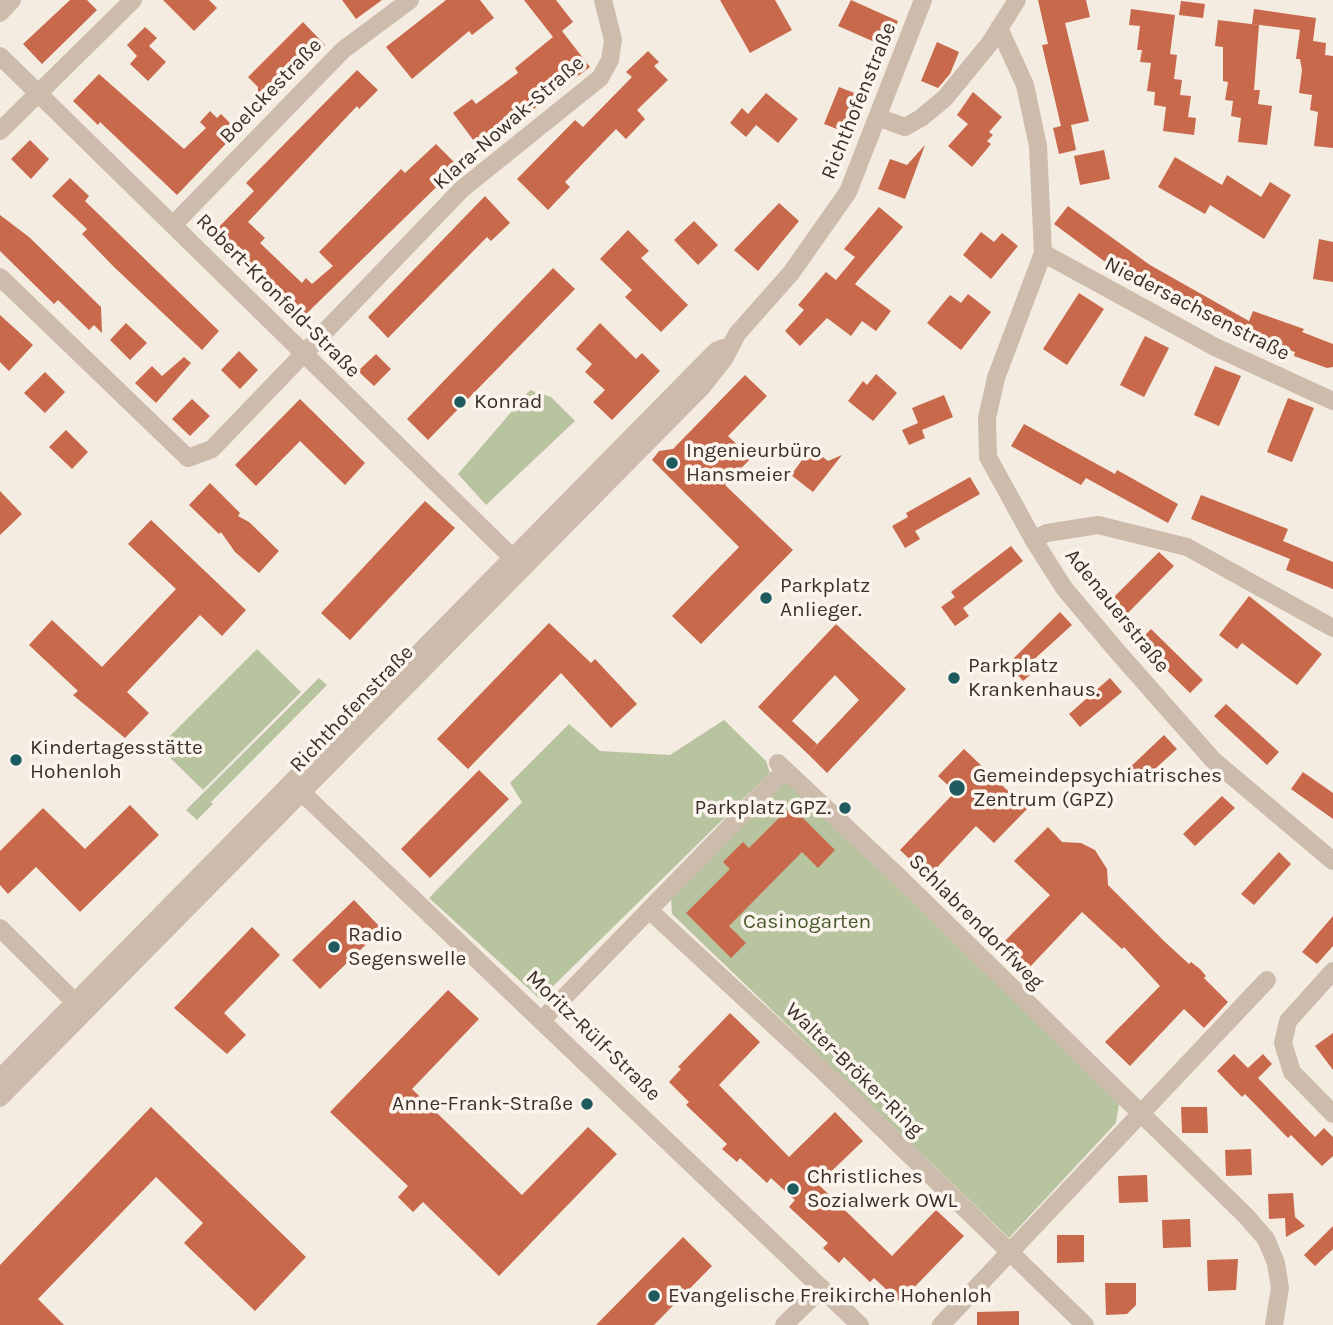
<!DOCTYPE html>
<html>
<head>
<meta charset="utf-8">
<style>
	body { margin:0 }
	canvas { display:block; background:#f4ebe1 }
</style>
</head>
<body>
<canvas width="1333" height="1325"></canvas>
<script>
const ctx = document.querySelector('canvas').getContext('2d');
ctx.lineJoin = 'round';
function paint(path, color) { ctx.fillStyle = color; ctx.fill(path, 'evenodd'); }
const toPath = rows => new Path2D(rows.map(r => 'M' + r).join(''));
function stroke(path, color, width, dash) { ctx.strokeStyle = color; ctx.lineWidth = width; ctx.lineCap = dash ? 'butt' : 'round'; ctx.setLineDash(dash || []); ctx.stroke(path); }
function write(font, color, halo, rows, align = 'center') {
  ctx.font = font + ' Karla,sans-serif'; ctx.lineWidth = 7; ctx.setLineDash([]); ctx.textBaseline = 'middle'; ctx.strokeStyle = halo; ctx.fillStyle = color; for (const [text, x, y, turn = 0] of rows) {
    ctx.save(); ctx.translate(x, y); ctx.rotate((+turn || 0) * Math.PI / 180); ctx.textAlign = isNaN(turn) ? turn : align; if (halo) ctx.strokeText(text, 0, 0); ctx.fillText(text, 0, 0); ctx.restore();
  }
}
paint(toPath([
	[530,390,551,397,575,421,486,505,458,474],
	[257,649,301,692,203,790,159,747],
	[319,678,327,685,211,802,213,804,197,820,186,810],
	[724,720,766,761,770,773,540,999,429,898,522,802,510,783,569,724,600,751,670,755],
	[786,777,1119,1104,1116,1123,1009,1238,672,914,671,898]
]), '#b8c4a0');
paint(toPath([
	[70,0,87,0,97,10,42,64,23,44],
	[163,0,209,0,217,8,194,31],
	[342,0,382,0,356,19],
	[446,0,480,0,494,18,472,35,469,31,412,79,386,47],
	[524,0,556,0,573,22,562,31,590,67,480,149,453,113,472,99,476,104,518,73,515,68,553,37],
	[720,0,775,0,792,30,750,53],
	[851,0,898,21,886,47,838,26],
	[1038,0,1086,0,1090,17,1065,23,1089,121,1071,125,1076,150,1059,154,1053,128,1061,126,1042,45,1048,44],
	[1181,1,1205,4,1203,18,1179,15],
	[1131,9,1175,15,1170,54,1177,55,1174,79,1182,80,1180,95,1191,96,1188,117,1196,118,1194,135,1163,131,1166,107,1154,105,1155,92,1147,91,1151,63,1140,62,1142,50,1137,50,1140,26,1129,25],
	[1254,9,1316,18,1313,41,1326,43,1325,55,1333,56,1333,148,1314,146,1318,112,1310,110,1312,95,1299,93,1302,70,1300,59,1296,59,1300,30,1252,24],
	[1218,20,1259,25,1254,90,1260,90,1258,104,1272,106,1267,145,1238,142,1241,118,1231,116,1233,101,1225,100,1228,82,1223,81,1223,47,1215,46],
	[303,22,325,45,269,98,258,95,258,87,248,77],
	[145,27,157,38,149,46,166,62,148,81,130,64,137,56,127,45],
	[937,42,959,52,950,74,938,88,921,81],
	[648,51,659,62,654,66,668,80,637,110,645,119,626,139,616,129,565,182,570,187,548,210,517,179,575,120,583,127,632,77,626,72],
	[357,70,378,90,359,109,357,106,248,222,265,238,260,243,302,283,306,278,312,284,333,266,319,252,401,169,405,173,436,144,458,166,304,316,215,231,254,191,246,183],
	[99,74,184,149,206,128,200,122,210,111,217,118,221,114,238,131,177,195,100,122,98,125,73,101],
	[839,87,857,94,855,98,863,101,850,134,824,124],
	[973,92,1002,117,989,132,993,135,987,141,991,144,972,167,948,146,968,124,957,115],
	[766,93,798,119,778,143,756,125,746,137,730,123,742,108,748,114],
	[30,140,49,159,31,179,11,159],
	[925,145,905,199,878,189,890,159,907,165],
	[1104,150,1110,179,1080,185,1074,156],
	[1175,157,1222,185,1227,175,1261,197,1270,182,1291,195,1264,239,1210,205,1205,214,1158,187],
	[70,178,89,196,85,201,219,331,202,350,114,267,82,234,87,229,52,196],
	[485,196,510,223,491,241,487,237,388,338,368,317],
	[779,203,799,221,758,271,734,250],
	[1068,206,1150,265,1249,321,1253,311,1304,329,1302,332,1333,344,1333,367,1327,368,1294,356,1295,352,1214,326,1123,275,1054,224],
	[879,207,903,227,855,284,891,311,876,331,862,321,851,336,827,318,800,346,785,331,804,310,798,305,826,272,836,280,855,257,844,249],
	[0,215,29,237,101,307,102,333,94,325,89,330,58,300,54,304,0,251],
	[694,221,718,245,698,265,674,240],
	[628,230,649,251,641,258,688,305,661,332,625,297,632,290,600,259],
	[981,232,994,242,1002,233,1018,246,991,279,963,255],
	[1319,239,1333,242,1333,282,1313,279],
	[553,268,575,289,428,440,407,419],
	[1079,293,1104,309,1067,365,1043,349],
	[968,294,991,312,961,350,927,323,950,295,961,303],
	[0,315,33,345,9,371,0,362],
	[126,323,147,343,130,360,110,340],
	[600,323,636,359,642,353,660,371,612,420,593,402,605,390,585,372,592,364,576,349],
	[1145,336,1169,348,1144,397,1120,385],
	[239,351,258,370,240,389,221,370],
	[376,354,391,369,374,386,358,371],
	[184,357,191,363,156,403,135,383,152,366,162,376],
	[1215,366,1241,376,1219,426,1194,415],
	[45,372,65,392,45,413,24,393],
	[876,374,897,393,873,421,848,401,863,381,867,385],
	[745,375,767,396,728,436,751,458,725,485,793,550,701,644,672,616,739,547,652,460,659,451,673,449],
	[944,395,953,417,922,430,925,438,909,445,902,430,918,423,912,408],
	[1288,398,1314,408,1292,462,1267,452],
	[192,399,210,416,190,436,172,419],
	[300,399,365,463,345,485,300,441,256,486,235,465],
	[1024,424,1115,474,1117,470,1178,504,1168,523,1086,478,1081,485,1011,446],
	[66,430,88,452,72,469,49,447],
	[811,448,828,461,842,455,813,492,791,475],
	[970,477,980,494,915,531,920,539,905,548,892,526,908,517,906,513],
	[210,483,240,513,238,516,249,522,279,551,259,573,235,552,221,532,219,534,189,505],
	[0,491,22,514,0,535],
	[1201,495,1288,529,1283,541,1333,562,1333,589,1286,570,1290,559,1191,519],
	[425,501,455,528,350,640,321,613],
	[151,520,246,610,222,636,200,615,127,692,149,713,125,738,73,695,78,691,29,645,52,620,102,667,176,589,128,544],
	[1011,546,1023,561,963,608,969,616,955,626,941,607,955,597,951,592],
	[1159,552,1174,566,1123,618,1108,603],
	[1249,596,1322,654,1297,685,1242,643,1237,649,1219,635],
	[1060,612,1072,625,1030,663,1036,670,1023,681,1008,664],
	[549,623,591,663,595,659,637,704,611,728,561,673,468,769,437,739],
	[836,624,906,689,827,773,808,754,859,700,835,675,792,721,817,744,808,754,758,707],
	[1151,629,1203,680,1190,693,1138,642],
	[1110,678,1122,692,1080,727,1069,714],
	[1226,704,1279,752,1267,765,1214,716],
	[1164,735,1177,749,1136,786,1124,773],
	[964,749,1027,809,994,843,976,826,928,877,900,850,955,792,938,776],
	[479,770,509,799,430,878,401,849],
	[1303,772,1333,793,1333,819,1291,789],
	[1222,796,1235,808,1195,846,1183,834],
	[130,805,159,835,80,912,36,867,8,894,0,885,0,851,43,808,85,849],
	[791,806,835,850,818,868,802,852,729,926,746,943,731,958,686,913,730,869,723,862,743,842,749,848],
	[1048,827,1062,842,1081,843,1095,850,1107,869,1108,885,1165,942,1189,964,1191,962,1200,969,1206,976,1204,978,1228,1002,1204,1028,1184,1009,1130,1066,1105,1042,1160,986,1124,947,1122,949,1082,912,1026,971,1000,946,1050,895,1014,861],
	[1279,852,1291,864,1254,905,1241,894],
	[354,900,382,929,320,989,292,960],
	[1333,916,1333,946,1317,964,1302,952],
	[252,927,280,955,224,1013,246,1035,227,1054,174,1008],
	[448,990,479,1019,412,1089,522,1195,588,1127,617,1154,499,1276,423,1202,413,1212,398,1197,408,1186,330,1112],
	[730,1013,760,1042,719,1085,789,1157,835,1112,863,1141,818,1184,892,1256,936,1210,964,1236,900,1302,874,1278,870,1282,844,1257,839,1263,823,1248,828,1243,789,1207,795,1200,771,1178,767,1183,740,1158,737,1162,722,1149,727,1144,686,1105,689,1102,669,1082,681,1069,678,1067],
	[1333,1033,1333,1070,1315,1046],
	[1234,1054,1248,1068,1263,1054,1272,1064,1258,1078,1315,1137,1324,1128,1333,1137,1333,1156,1322,1166,1291,1135,1288,1138,1245,1094,1242,1097,1217,1071],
	[151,1107,306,1257,255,1311,184,1243,203,1223,156,1177,38,1299,64,1325,0,1325,0,1265],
	[1181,1107,1207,1107,1208,1133,1182,1133],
	[1251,1149,1252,1175,1226,1176,1225,1150],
	[1147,1175,1148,1202,1119,1203,1118,1176],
	[1293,1193,1295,1217,1305,1226,1286,1237,1285,1218,1269,1219,1268,1194],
	[1190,1219,1191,1247,1163,1248,1162,1220],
	[1333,1226,1333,1249,1315,1266,1304,1255],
	[1057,1235,1084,1235,1084,1262,1057,1263],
	[683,1237,712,1266,654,1325,596,1325],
	[1238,1259,1236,1290,1208,1291,1207,1260],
	[1105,1283,1136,1283,1136,1305,1127,1314,1106,1315],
	[1019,1311,1019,1325,977,1325,977,1312]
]), '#c8694b');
stroke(toPath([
	[0,13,12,0],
	[999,28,1025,85,1038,146,1043,253,996,378,987,418,988,457,1033,539,1064,588,1116,650,1213,760,1333,861],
	[0,56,520,565],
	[880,118,905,127,921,118,945,98,990,43,1017,0],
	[0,131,133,0],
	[174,224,343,50,410,0],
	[1043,253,1215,347,1333,401],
	[0,277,188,458,212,449,462,189,600,78,610,60,613,40,603,0],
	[1033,539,1047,533,1098,525,1187,547,1333,628],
	[778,763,898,876,1247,1217,1266,1239,1276,1263,1280,1288,1274,1325],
	[295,786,860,1325],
	[649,910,823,1071,1085,1325],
	[0,928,83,1010],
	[1333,971,1288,1021,1283,1043,1292,1072,1333,1114],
	[542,1020,785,770],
	[0,1078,716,351,724,348],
	[0,1098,702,387,724,359,737,334,791,273,848,192,923,0],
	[784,1325,822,1288],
	[941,1325,1267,980]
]), '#cdbbac', 18);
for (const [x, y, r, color] of [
	[460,402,7,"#1f5a5e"],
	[672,463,7,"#1f5a5e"],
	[766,598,7,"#1f5a5e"],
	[954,678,7,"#1f5a5e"],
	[16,760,7,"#1f5a5e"],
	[957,788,9,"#1f5a5e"],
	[845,808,7,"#1f5a5e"],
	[334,947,7,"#1f5a5e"],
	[587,1104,7,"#1f5a5e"],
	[793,1189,7,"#1f5a5e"],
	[654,1296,7,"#1f5a5e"]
]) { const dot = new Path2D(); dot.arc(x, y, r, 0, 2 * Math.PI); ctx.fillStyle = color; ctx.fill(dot); stroke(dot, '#fbf5ee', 2.5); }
write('21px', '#3b302b', '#fbf5ee', [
	["Boelckestraße",271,91,-46],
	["Richthofenstraße",859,101,-68],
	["Klara-Nowak-Straße",509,123,-41],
	["Robert-Kronfeld-Straße",278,296,45],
	["Niedersachsenstraße",1197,309,27],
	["Adenauerstraße",1117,611,51],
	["Richthofenstraße",352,709,-46],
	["Schlabrendorffweg",976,922,45],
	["Moritz-Rülf-Straße",593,1036,44],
	["Walter-Bröker-Ring",854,1070,44]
]);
write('21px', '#3b302b', '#fbf5ee', [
	["Konrad",474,402],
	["Ingenieurbüro",686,451],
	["Hansmeier",686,475],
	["Parkplatz",780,586],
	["Anlieger.",780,610],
	["Parkplatz",968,666],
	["Krankenhaus.",968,690],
	["Kindertagesstätte",30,748],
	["Hohenloh",30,772],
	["Gemeindepsychiatrisches",973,776],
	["Zentrum (GPZ)",973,800],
	["Parkplatz GPZ.",831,808,"right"],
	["Radio",348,935],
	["Segenswelle",348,959],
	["Anne-Frank-Straße",573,1104,"right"],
	["Christliches",807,1177],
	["Sozialwerk OWL",807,1201],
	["Evangelische Freikirche Hohenloh",668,1296]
], 'left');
write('21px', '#4a5a2e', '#fbf5ee', [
	["Casinogarten",807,922]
]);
</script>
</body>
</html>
